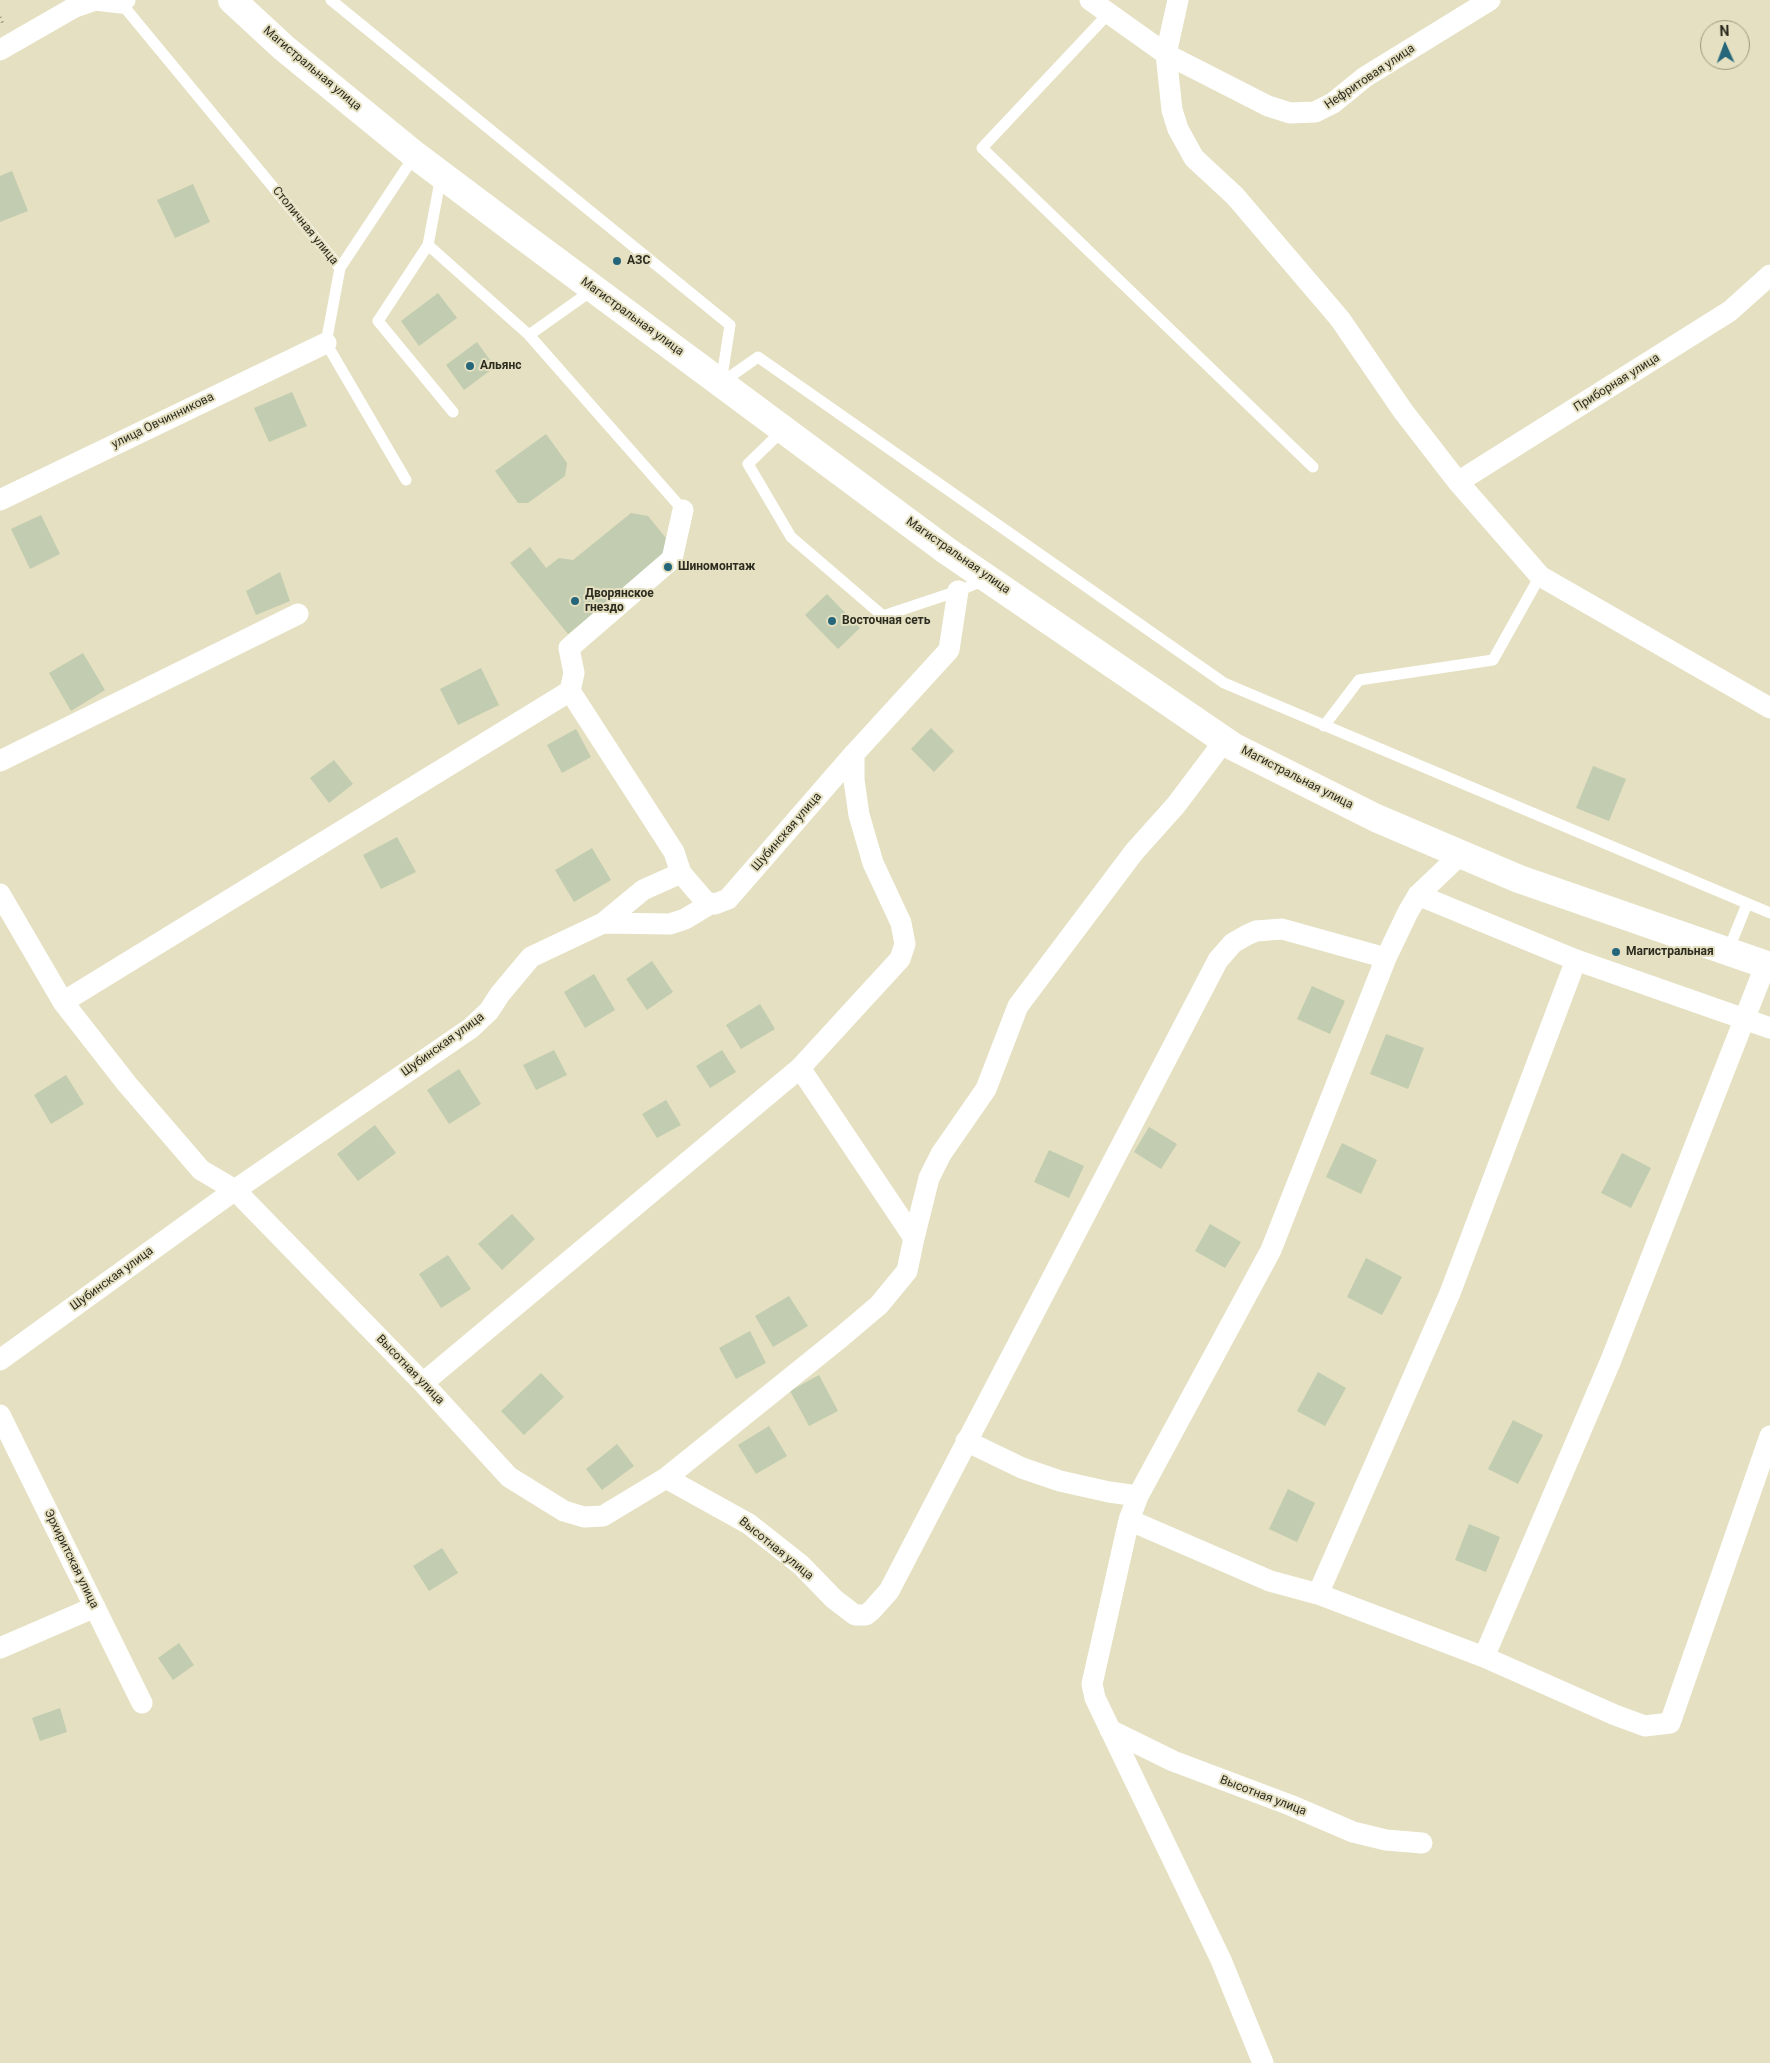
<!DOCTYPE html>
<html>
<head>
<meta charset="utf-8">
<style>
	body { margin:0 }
	#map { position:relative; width:1770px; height:2063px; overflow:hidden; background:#e4e0c1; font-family:Roboto,sans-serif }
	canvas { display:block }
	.north { position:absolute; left:1700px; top:20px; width:50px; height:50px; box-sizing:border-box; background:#e4e0c1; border:1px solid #9a9880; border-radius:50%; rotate:358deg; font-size:14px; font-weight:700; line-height:20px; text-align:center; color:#2c2b1f }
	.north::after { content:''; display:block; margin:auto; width:18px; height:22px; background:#26667b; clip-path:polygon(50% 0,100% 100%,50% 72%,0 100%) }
</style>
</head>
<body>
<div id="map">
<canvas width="1770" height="2063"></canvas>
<div class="north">N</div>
</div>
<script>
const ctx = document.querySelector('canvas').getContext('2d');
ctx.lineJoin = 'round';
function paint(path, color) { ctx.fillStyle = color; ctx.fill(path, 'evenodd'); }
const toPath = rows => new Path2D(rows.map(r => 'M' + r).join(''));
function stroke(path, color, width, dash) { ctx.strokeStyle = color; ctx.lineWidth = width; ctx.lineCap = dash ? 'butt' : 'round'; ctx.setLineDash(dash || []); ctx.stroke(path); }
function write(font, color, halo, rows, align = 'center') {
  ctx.font = font + ' Roboto,sans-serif'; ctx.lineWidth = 4; ctx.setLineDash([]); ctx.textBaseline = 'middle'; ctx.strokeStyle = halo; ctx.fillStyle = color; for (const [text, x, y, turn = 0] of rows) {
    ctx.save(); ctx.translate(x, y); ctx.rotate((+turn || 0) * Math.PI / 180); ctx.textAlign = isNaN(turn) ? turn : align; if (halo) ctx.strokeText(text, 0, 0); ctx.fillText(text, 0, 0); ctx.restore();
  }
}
paint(toPath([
	[12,171,28,211,0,222,0,176],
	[193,184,210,222,175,238,157,200],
	[438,293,457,318,419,346,401,321],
	[477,342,495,367,464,390,446,365],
	[292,392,307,426,269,442,254,408],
	[546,434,567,463,565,476,528,503,518,503,495,471],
	[631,513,648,516,674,548,568,634,510,563,530,547,546,568,559,558,573,560],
	[41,515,60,554,30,569,11,529],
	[280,572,290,601,256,615,246,591],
	[827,594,860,628,838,649,805,615],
	[83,653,105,690,71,711,49,673],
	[481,668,499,705,458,725,440,689],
	[931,728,954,751,934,772,911,749],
	[576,729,591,757,562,773,547,745],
	[334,760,353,784,329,803,310,778],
	[1593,766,1626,779,1609,821,1576,808],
	[397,837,416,872,381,889,363,855],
	[592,848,611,880,574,902,555,870],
	[652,961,673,992,647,1010,626,979],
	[594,974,615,1010,585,1028,564,992],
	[1312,986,1345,1001,1330,1034,1297,1019],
	[760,1004,775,1029,741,1049,726,1025],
	[1386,1034,1424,1048,1408,1089,1370,1074],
	[554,1050,567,1075,536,1090,523,1065],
	[722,1050,736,1072,710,1088,696,1066],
	[459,1069,481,1104,449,1124,427,1090],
	[66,1075,84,1104,51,1124,34,1095],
	[666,1100,681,1125,657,1138,642,1114],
	[375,1125,396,1153,358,1181,337,1154],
	[1149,1127,1177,1144,1161,1169,1134,1152],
	[1342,1143,1377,1160,1361,1194,1326,1177],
	[1049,1150,1084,1166,1069,1198,1034,1182],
	[1622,1153,1651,1168,1631,1208,1601,1193],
	[512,1214,535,1239,502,1270,478,1244],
	[1210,1224,1241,1242,1225,1268,1195,1251],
	[448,1255,471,1289,441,1308,419,1274],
	[1366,1258,1402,1277,1382,1315,1347,1297],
	[789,1296,808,1326,773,1347,755,1316],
	[750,1331,766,1363,736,1379,719,1348],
	[1318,1372,1346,1388,1325,1426,1297,1411],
	[541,1373,564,1397,524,1435,501,1411],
	[819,1375,838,1411,809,1426,790,1391],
	[1513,1420,1543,1435,1518,1484,1488,1469],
	[769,1426,787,1456,756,1474,738,1445],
	[617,1444,634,1466,602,1490,586,1469],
	[1288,1489,1315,1503,1297,1542,1269,1529],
	[1469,1524,1500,1537,1486,1572,1455,1560],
	[442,1548,458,1573,429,1591,413,1566],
	[179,1643,194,1665,173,1680,158,1658],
	[60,1708,67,1732,40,1741,32,1718]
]), '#c1ccb0');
stroke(toPath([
	[0,17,3,24]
]), '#85836d', 3, [1, 4]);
stroke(toPath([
	[331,0,730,325,721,383],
	[121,3,340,268,326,343,406,480],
	[1109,13,982,148,1313,467],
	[428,245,441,176],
	[340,268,415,155],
	[529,335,594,289],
	[721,383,758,357,1224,683,1770,913],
	[453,412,378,321,428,245,529,335,683,510],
	[784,429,748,464,791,537,883,616,958,591,985,580],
	[1324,726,1359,680,1493,660,1540,576],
	[1728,951,1747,904]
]), '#fff', 11);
stroke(toPath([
	[1090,0,1166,54,1268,106,1290,113,1315,112,1333,103,1365,77,1490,0],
	[1178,0,1166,54,1172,110,1178,129,1194,158,1235,196,1340,319,1403,411,1458,482,1540,576,1770,708],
	[0,50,75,7,95,0,121,3,125,0],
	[1458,482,1730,311,1770,275],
	[0,500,326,343],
	[570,691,674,852,681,873],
	[0,761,298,614],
	[0,894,63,1002,127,1084,201,1170,235,1190,423,1383,509,1477,564,1511,584,1517,603,1516,666,1478,840,1338,879,1305,907,1271,914,1238,800,1068,900,959,905,944,901,923,873,863,859,815,854,780,854,754],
	[1418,895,1576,960,1770,1028],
	[603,923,670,924,685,919,710,904],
	[1576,960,1450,1293,1318,1594,1484,1657,1611,1360,1766,964],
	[63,1002,570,691,574,673,569,648,672,559,683,510],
	[914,1238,929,1178,941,1154,986,1089,1018,1006,1134,852,1176,805,1225,740],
	[0,1360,235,1190,471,1028,489,1011,500,994,531,957,603,923,643,890,681,873,706,902,715,904,728,899,854,754,949,650,958,591],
	[423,1383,800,1068],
	[0,1415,142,1703],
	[966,1441,1022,1468,1060,1481,1109,1492,1138,1496],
	[666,1478,749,1524,801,1565,834,1599,855,1615,866,1615,872,1610,889,1591,1218,960,1233,943,1247,935,1256,931,1282,929,1386,958],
	[1129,1520,1270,1581,1318,1594],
	[0,1648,95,1607],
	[1484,1657,1615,1715,1645,1726,1670,1723,1770,1436],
	[1110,1730,1173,1761,1290,1805,1353,1832,1386,1840,1422,1843],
	[1263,2063,1221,1960,1095,1698,1092,1684,1129,1520,1138,1496,1271,1250,1386,958,1408,912,1418,895,1460,855]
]), '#fff', 21);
stroke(toPath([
	[232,0,284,48,415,155,524,237,947,551,1234,747,1376,818,1519,879,1770,966]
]), '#fff', 28);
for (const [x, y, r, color] of [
	[617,261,5,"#26667b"],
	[470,366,5,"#26667b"],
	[668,567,5,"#26667b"],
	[575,601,5,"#26667b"],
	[832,621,5,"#26667b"],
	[1616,952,5,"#26667b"]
]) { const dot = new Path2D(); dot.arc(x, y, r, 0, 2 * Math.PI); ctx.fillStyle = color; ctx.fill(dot); stroke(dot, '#e4e0c1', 2); }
write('12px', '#2c2b1f', '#e4e0c1', [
	["Магистральная улица",312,69,40],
	["Нефритовая улица",1370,77,-34],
	["Столичная улица",305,226,51],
	["Магистральная улица",632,317,36],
	["Приборная улица",1617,383,-32],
	["улица Овчинникова",163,421,-26],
	["Магистральная улица",958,556,35],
	["Магистральная улица",1297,778,27],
	["Шубинская улица",787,832,-49],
	["Шубинская улица",443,1045,-36],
	["Шубинская улица",112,1279,-36],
	["Высотная улица",410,1370,46],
	["Высотная улица",776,1549,39],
	["Эрхиритская улица",71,1559,64],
	["Высотная улица",1263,1796,21]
]);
write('bold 12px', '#2c2b1f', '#e4e0c1', [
	["АЗС",627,261],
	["Альянс",480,366],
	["Шиномонтаж",678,567],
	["Дворянское",585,594],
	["гнездо",585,608],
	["Восточная сеть",842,621],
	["Магистральная",1626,952]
], 'left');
</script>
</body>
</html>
